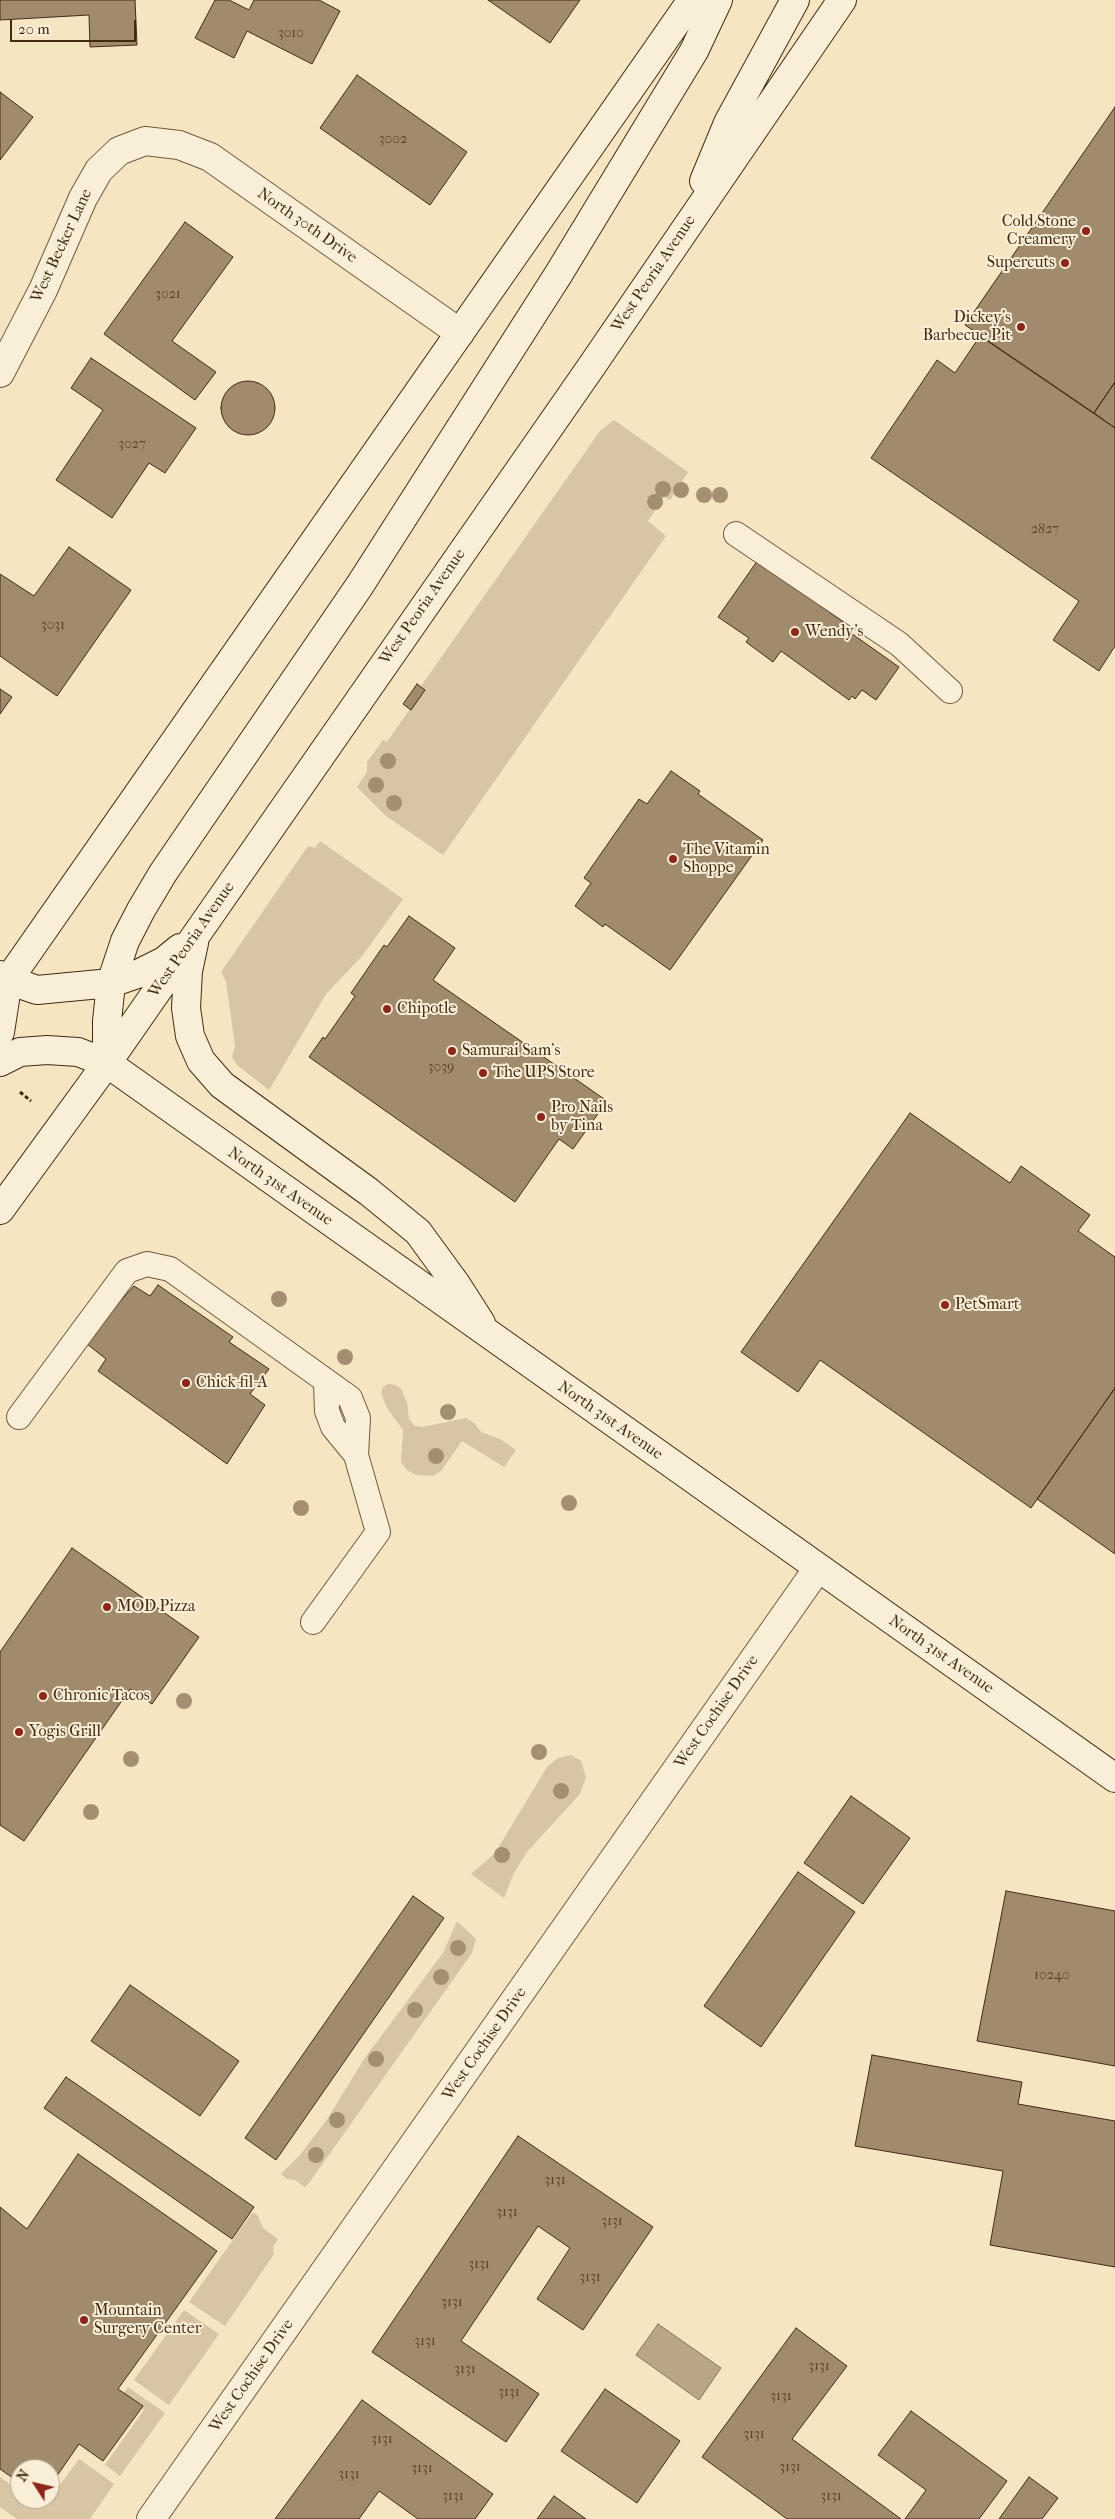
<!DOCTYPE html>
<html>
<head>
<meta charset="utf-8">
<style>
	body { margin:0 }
	#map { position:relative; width:1115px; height:2519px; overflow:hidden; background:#f6e5c1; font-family:"IM FELL French Canon",serif }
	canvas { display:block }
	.north { position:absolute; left:10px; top:2459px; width:50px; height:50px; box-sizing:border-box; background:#f9eed7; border:1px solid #b0a088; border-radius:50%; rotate:305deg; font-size:14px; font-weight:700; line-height:20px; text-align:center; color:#422b11 }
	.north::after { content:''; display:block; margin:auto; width:18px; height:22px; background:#8f2418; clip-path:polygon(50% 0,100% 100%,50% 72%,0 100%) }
	.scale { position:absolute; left:10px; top:20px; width:126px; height:22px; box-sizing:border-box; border:2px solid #422b11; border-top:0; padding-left:6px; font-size:15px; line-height:18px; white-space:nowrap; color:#422b11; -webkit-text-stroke:4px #f9eed7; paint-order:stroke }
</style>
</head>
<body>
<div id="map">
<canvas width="1115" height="2519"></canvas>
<div class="north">N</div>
<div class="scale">20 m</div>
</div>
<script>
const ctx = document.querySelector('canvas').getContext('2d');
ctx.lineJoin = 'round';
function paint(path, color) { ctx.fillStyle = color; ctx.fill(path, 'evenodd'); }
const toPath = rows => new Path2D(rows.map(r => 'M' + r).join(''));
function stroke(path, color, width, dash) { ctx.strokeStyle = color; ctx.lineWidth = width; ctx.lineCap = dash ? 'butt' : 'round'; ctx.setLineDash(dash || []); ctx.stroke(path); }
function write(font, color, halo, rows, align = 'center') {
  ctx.font = font + ' "IM FELL French Canon",serif'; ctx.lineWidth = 4; ctx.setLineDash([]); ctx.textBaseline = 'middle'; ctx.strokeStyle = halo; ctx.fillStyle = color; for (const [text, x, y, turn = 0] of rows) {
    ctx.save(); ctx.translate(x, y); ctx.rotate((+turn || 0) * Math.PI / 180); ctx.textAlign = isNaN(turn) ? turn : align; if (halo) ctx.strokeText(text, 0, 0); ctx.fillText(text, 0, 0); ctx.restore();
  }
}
paint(toPath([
	[614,420,688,472,670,500,664,497,648,521,666,536,443,855,386,816,357,787,367,772,367,762,383,740,387,742,424,689,421,686,600,431],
	[320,841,403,899,363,955,326,994,269,1090,237,1065,232,1057,235,1046,226,981,221,972,308,846,315,848],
	[388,1384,396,1385,401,1389,407,1402,409,1419,415,1426,422,1427,466,1418,474,1423,481,1432,500,1439,516,1450,504,1467,462,1441,441,1471,433,1476,416,1475,407,1470,401,1462,403,1430,387,1408,381,1393,383,1387],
	[571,1755,581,1761,586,1777,580,1794,527,1852,514,1873,504,1898,471,1874,495,1853,547,1767,558,1758],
	[457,1921,476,1939,472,1953,309,2183,305,2187,295,2180,287,2179,281,2174,300,2155,328,2118,364,2059,443,1953],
	[252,2213,257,2214,263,2228,278,2239,273,2247,274,2254,225,2326,189,2302],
	[184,2310,219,2334,169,2405,134,2380],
	[128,2387,165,2413,120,2476,105,2465,144,2410,123,2394],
	[79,2459,114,2484,90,2519,17,2519,0,2507,0,2477,20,2491,20,2499,31,2499,43,2508]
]), '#d7c5a3');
const water = toPath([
	[658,2324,721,2368,699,2400,636,2355,658,2324]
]);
paint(water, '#b9a685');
stroke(water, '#897557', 1);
const building = toPath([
	[0,0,135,0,137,45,90,47,89,15,0,20,0,0],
	[215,0,229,0,249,10,254,0,319,0,340,11,312,64,247,31,234,58,195,38,215,0],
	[488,0,580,0,550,43,488,0],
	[357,75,467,152,430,205,320,128,357,75],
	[0,92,33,117,0,160,0,92],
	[1115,107,1115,382,1094,413,965,325,1115,107],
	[185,222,233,257,172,341,216,372,195,400,104,334,185,222],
	[980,336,1115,428,1115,646,1099,671,1053,640,1079,601,871,458,937,360,955,373,980,336],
	[91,358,196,428,165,473,149,463,112,518,56,480,103,410,71,388,91,358],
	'221 408a27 27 0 1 1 54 0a27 27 0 1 1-54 0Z',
	[1115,382,1115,428,1094,413,1115,382],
	[69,547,131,590,57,696,0,656,0,574,34,596,69,547],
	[760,557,820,601,818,604,843,622,841,626,899,667,876,700,862,690,855,699,852,696,849,700,781,651,773,662,746,642,749,638,718,617,760,557],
	[417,684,425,690,411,710,403,704,417,684],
	[0,689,12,697,0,714,0,689],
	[671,771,700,791,698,794,763,840,670,970,605,924,603,927,575,906,591,883,584,878,639,799,647,804,671,771],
	[409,916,455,948,433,980,607,1101,573,1149,559,1139,515,1202,309,1057,323,1037,325,1039,355,996,351,993,384,945,387,947,409,916],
	[910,1113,1010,1183,1021,1166,1090,1215,1078,1231,1115,1257,1115,1388,1031,1508,820,1360,798,1392,741,1352,910,1113],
	[158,1285,233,1337,229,1342,269,1369,250,1394,265,1405,227,1464,98,1371,106,1359,87,1344,104,1319,134,1286,150,1296,158,1285],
	[1115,1388,1115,1554,1037,1499,1115,1388],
	[72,1548,199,1637,152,1704,130,1689,24,1841,0,1825,0,1652,72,1548],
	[851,1796,910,1838,863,1904,804,1863,851,1796],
	[798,1872,855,1912,761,2047,704,2006,798,1872],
	[1006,1891,1115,1911,1115,2066,977,2041,1006,1891],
	[413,1896,444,1918,276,2160,245,2138,413,1896],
	[130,1985,239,2061,200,2116,91,2041,130,1985],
	[872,2055,1022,2082,1018,2104,1115,2121,1115,2267,990,2245,1003,2171,855,2146,872,2055],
	[66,2077,254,2207,232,2239,44,2108,66,2077],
	[518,2136,653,2227,583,2330,537,2299,570,2248,538,2226,461,2341,539,2394,506,2442,372,2352,518,2136],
	[78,2154,217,2251,118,2389,143,2406,103,2461,79,2444,50,2486,50,2469,20,2469,20,2483,0,2469,0,2207,27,2229,78,2154],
	[796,2328,847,2366,792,2439,901,2519,787,2519,702,2457,796,2328],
	[605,2389,680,2441,637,2503,561,2451,605,2389],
	[362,2400,493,2494,475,2519,418,2519,379,2491,359,2519,275,2519,362,2400],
	[911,2411,1007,2481,979,2519,905,2519,926,2490,878,2455,911,2411],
	[1029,2477,1058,2498,1042,2519,999,2519,1029,2477],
	[554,2496,586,2519,537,2519,554,2496]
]);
paint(building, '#a08c6d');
stroke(building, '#422b11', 1);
const lane = toPath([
	[736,534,899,644,950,691],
	[326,1383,327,1411,333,1427,356,1455],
	[19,1417,127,1271,147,1264,170,1269,350,1398,358,1418,356,1455,378,1532,313,1622]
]);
const street = toPath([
	[0,373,43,290,83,198,99,170,119,151,145,141,179,145,210,157,460,333],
	[151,2519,818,1568]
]);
const secondary = toPath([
	[704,181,728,123,795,0],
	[194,943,188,971,186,1008,190,1036,201,1061,222,1085,369,1192,418,1232,456,1284,481,1323],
	[0,975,8,980,37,990,111,983,140,973,164,961,180,948],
	[0,992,692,0],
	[0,1032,8,980],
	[0,1062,20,1052,47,1050,78,1052,107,1063,1115,1778],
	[107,1063,107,1021,111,983,125,941,141,910,163,873,360,585,558,275,694,51,718,0],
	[0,1210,107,1063,589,370,842,0]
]);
stroke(lane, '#6f5a3d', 26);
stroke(street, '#6f5a3d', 30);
stroke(secondary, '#422b11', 30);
stroke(toPath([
	[20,1092,31,1101]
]), '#422b11', 3, [4, 2.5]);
stroke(lane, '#f9eed7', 24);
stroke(street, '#f9eed7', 28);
stroke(secondary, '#f9eed7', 28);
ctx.fillStyle = '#a49070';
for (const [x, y] of [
	[663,489],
	[681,490],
	[704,495],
	[720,495],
	[655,502],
	[388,761],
	[376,785],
	[394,803],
	[279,1299],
	[345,1357],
	[448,1412],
	[436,1456],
	[569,1503],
	[301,1508],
	[184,1701],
	[539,1752],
	[131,1759],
	[561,1791],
	[91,1812],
	[502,1855],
	[458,1948],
	[441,1977],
	[415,2010],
	[376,2059],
	[337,2120],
	[316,2155]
]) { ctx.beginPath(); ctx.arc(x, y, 8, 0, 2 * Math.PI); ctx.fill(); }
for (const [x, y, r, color] of [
	[1086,231,5,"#8f2418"],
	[1065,263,5,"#8f2418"],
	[1021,327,5,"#8f2418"],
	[795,632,5,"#8f2418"],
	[673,859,5,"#8f2418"],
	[387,1009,5,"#8f2418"],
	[452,1051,5,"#8f2418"],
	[483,1073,5,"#8f2418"],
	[541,1117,5,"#8f2418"],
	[945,1305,5,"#8f2418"],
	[186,1383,5,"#8f2418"],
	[107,1607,5,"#8f2418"],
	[43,1696,5,"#8f2418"],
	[19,1732,5,"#8f2418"],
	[84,2320,5,"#8f2418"]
]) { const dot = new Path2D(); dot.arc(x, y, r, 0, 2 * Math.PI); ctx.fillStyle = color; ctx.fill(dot); stroke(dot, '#f9eed7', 2); }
write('14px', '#5a4328', null, [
	["3010",291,34],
	["3002",393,140],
	["3021",168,295],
	["3027",132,445],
	["2827",1045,530],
	["3031",53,626],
	["3039",441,1068],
	["10240",1052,1976],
	["3131",555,2181],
	["3131",507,2213],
	["3131",612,2222],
	["3131",479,2265],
	["3131",590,2278],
	["3131",452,2303],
	["3131",425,2342],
	["3131",819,2367],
	["3131",465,2370],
	["3131",509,2393],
	["3131",781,2397],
	["3131",754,2435],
	["3131",382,2440],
	["3131",790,2468],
	["3131",422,2469],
	["3131",349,2475],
	["3131",453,2497],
	["3131",831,2497]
]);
write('16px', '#422b11', '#f9eed7', [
	["Cold Stone",1076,222,"right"],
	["Creamery",1076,240,"right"],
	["Supercuts",1055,263,"right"],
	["Dickey's",1011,318,"right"],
	["Barbecue Pit",1011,336,"right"],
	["Wendy's",805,632],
	["The Vitamin",683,850],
	["Shoppe",683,868],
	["Chipotle",397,1009],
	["Samurai Sam's",462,1051],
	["The UPS Store",493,1073],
	["Pro Nails",551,1108],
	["by Tina",551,1126],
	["PetSmart",955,1305],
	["Chick-fil-A",196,1383],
	["MOD Pizza",117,1607],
	["Chronic Tacos",53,1696],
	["Yogis Grill",29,1732],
	["Mountain",94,2311],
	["Surgery Center",94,2329]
], 'left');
write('16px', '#422b11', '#f9eed7', [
	["North 30th Drive",307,226,35],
	["West Becker Lane",62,246,-65],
	["West Peoria Avenue",654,274,-56],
	["West Peoria Avenue",423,607,-55],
	["West Peoria Avenue",192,940,-55],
	["North 31st Avenue",280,1187,35],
	["North 31st Avenue",610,1421,35],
	["North 31st Avenue",941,1655,35],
	["West Cochise Drive",717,1712,-55],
	["West Cochise Drive",485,2044,-55],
	["West Cochise Drive",252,2376,-55]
]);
</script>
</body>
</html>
